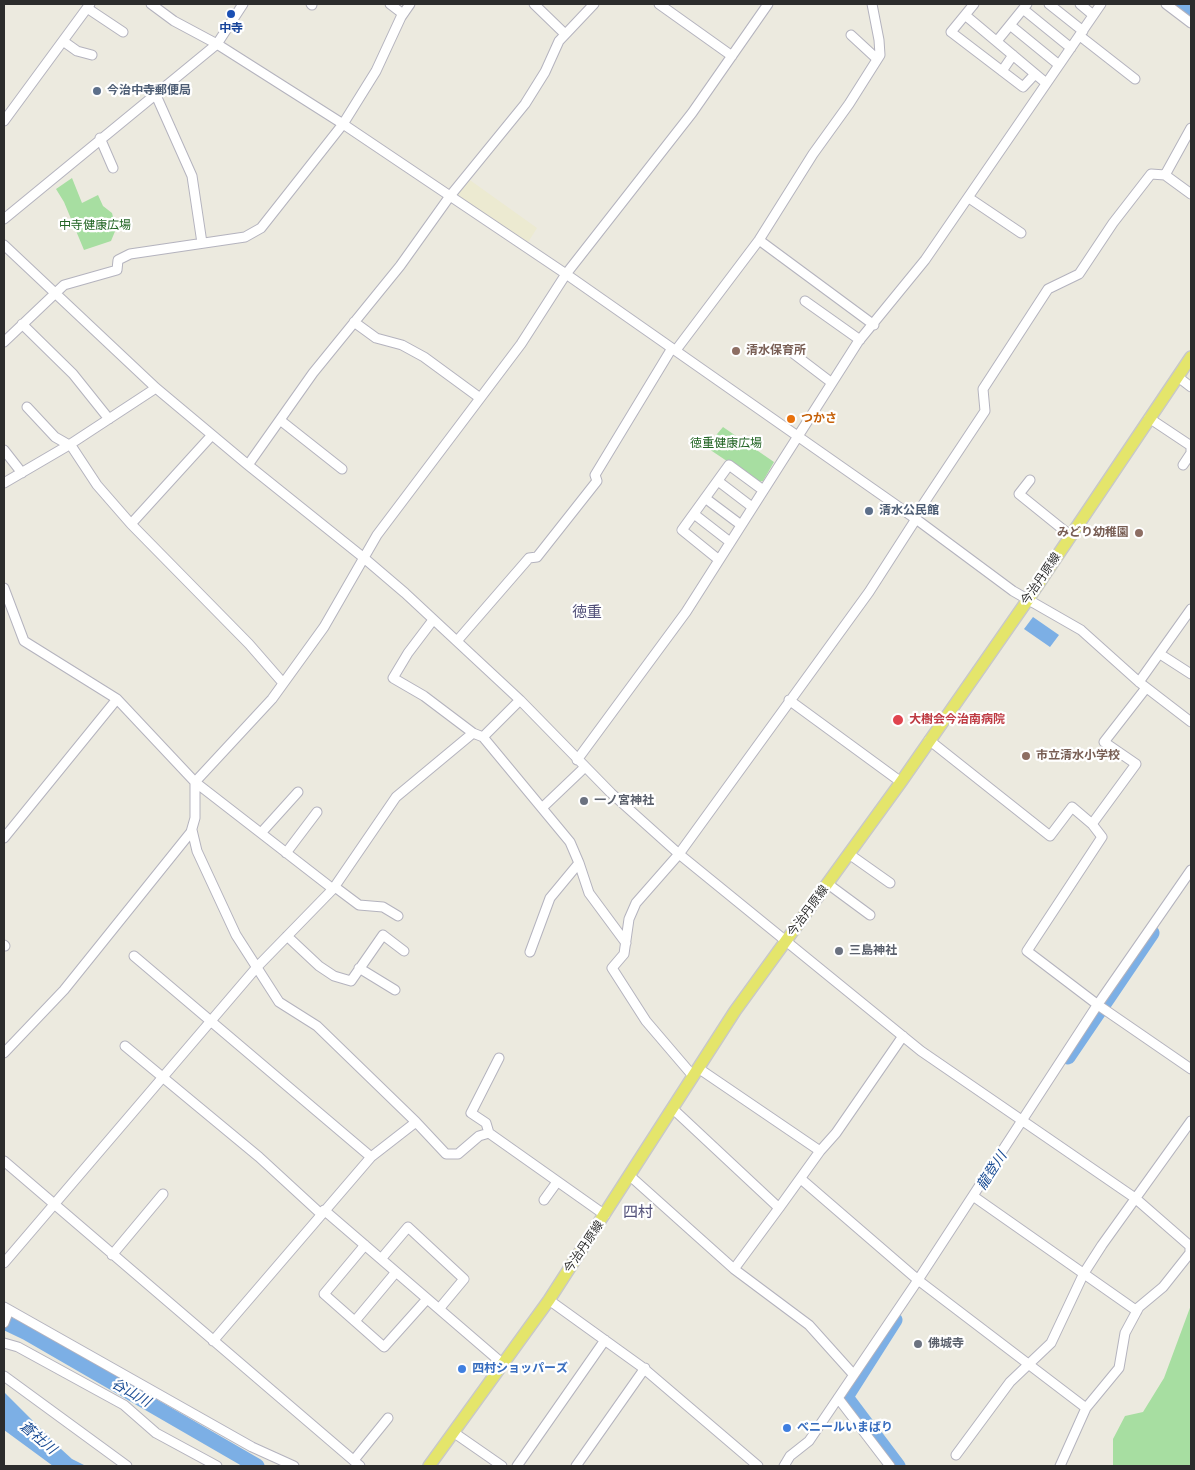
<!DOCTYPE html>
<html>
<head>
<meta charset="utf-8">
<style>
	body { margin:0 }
	#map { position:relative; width:1195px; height:1470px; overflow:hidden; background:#eceadf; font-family:"IBM Plex Sans",sans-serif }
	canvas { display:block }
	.frame { position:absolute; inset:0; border:5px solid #2c2c2c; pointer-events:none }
</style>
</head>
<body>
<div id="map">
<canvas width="1195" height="1470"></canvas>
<div class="frame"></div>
</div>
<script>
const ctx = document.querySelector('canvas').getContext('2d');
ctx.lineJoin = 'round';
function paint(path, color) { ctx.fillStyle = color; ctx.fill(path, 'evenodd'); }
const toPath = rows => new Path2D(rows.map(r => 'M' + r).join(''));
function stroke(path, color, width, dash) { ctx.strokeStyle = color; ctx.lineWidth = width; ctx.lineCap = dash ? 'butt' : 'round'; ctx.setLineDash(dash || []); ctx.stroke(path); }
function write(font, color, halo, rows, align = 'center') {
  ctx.font = font + ' "IBM Plex Sans","Noto Sans JP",sans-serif'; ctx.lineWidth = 4.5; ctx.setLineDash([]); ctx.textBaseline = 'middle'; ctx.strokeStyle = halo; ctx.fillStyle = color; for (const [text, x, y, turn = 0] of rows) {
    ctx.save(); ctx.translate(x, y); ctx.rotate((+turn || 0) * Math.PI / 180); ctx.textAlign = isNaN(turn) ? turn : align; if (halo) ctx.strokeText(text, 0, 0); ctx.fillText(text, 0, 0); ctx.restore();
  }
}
paint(toPath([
	[467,178,537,228,527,244,455,195]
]), '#ecead1');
paint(toPath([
	[72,178,82,203,98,195,103,206,112,213,116,229,111,241,84,250,64,202,56,189],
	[723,427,774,462,763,481,758,482,706,447],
	[1191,1305,1191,1466,1113,1466,1113,1439,1125,1416,1143,1412,1164,1378]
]), '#a7dea1');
paint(toPath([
	[1033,617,1059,635,1050,647,1024,629],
	[4,1392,61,1449,72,1459,86,1466,53,1466,4,1430]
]), '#7cafe5');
stroke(toPath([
	[1177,4,1191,14],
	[1068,1057,1152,933],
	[895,1320,846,1397,898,1466],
	[4,1322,27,1333,257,1466]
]), '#7cafe5', 15);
const minor = toPath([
	[151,4,174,21,217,44,343,124,566,274,916,519,1013,591,1081,630,1139,682,1191,722],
	[311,4,312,5],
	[390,4,403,14],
	[534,4,565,34],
	[659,4,732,56],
	[974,4,965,15,1046,83],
	[1049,4,1083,31],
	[1080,4,1093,15],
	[1166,4,1191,23],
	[87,8,123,32],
	[1023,9,1071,48],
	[965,15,951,32,1023,87,1035,74],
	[1010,25,1059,65],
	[851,35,877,59],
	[1080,36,1135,79],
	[63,41,77,51,92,55],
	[997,41,1027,4],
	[1002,71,1013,55],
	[155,93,192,176,202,243],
	[4,121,90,4],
	[1191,128,1165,175,1191,194],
	[100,138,113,168],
	[969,198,1021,233],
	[4,219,217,44,243,4],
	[759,240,874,325],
	[4,245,156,388,248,465,364,558,405,593,520,700,611,793,679,854,921,1051,1135,1198,1190,1246,1190,1253,1163,1287,1139,1307,1125,1333,1119,1368,1086,1408,1060,1466],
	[805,301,860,340],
	[354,322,376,338,402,345,424,357,480,398],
	[22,324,73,374,109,419],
	[4,342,64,285,117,270,118,260,130,254,245,237,261,228,343,124,376,71,401,17,410,4],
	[676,350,759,240,813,154,849,104,880,55,879,40,872,4],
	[794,354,832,383],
	[1178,377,1191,387],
	[27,407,55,437,69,445],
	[1149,418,1191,446,1191,453,1183,465],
	[280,420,342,469],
	[70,444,97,485,131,524,249,644,283,683],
	[4,450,22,473],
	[248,465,313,373,400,266,450,196,525,104,545,72,559,41,594,4],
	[1030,480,1019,494,1071,536],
	[718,481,752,507],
	[4,483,69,445,156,388],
	[705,498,741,525],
	[694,514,730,542],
	[914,518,985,411,983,389,1048,289,1079,274,1113,223,1151,174,1165,175],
	[131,524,212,435],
	[719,560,682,530,729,465,763,490],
	[4,588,24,641,117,699,195,782,333,889],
	[433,620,408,653,393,678,424,696,473,733],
	[457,641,529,558,537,557,597,481,595,475,672,348],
	[1160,654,1191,674],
	[1139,682,1191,609],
	[789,700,901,782],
	[483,737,570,842,579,863,550,898,530,952],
	[929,740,1050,836,1072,807,1092,824,1102,837,1027,951,1098,1005,1191,1069],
	[577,760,686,612,858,342,925,260,1101,4],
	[543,807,585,767],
	[1092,824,1136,764,1104,742,1146,688],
	[192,830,197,851,236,935,279,1002,317,1026,416,1122],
	[261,833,298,792],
	[4,838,117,699],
	[286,853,317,812],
	[849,854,890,883],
	[579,863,589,893,626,943],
	[828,884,870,915],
	[335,887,359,905,383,907,398,916],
	[287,936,319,966,334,976,351,981,383,935,404,951],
	[4,945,5,946],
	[134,956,371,1157],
	[359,968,395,990],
	[125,1046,259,1157,321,1214],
	[4,1053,64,990,191,832,195,818,195,782,272,699,324,627,377,535,521,344,566,274,692,113,768,4],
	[693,1076,646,1021,612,968,624,954,629,919,636,903,679,854,869,592,916,519],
	[672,1108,779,1208,820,1151,698,1068],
	[489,1133,486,1123,471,1113,499,1058],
	[820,1151,836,1133,903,1036],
	[4,1161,360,1466],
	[629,1175,734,1269,809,1325,853,1374],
	[801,1179,918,1280,1086,1408],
	[973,1196,1137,1311],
	[544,1200,557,1182],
	[324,1210,503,1364],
	[365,1245,324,1294,384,1347,427,1299],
	[112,1255,163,1194],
	[381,1259,408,1227,464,1279,439,1309],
	[4,1263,257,967,333,889,396,797,473,733,483,737,520,700],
	[734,1269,779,1208],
	[549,1300,642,1367,758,1466],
	[4,1307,252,1447,294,1466],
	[355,1321,396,1272],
	[4,1323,9,1310],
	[213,1341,371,1157,416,1122,446,1154,458,1154,479,1136,489,1133,605,1215],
	[4,1343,18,1347,124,1405,156,1433,217,1466],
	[4,1376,127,1466],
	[838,1398,890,1466],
	[453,1432,502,1466],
	[956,1455,1010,1382,1051,1343,1084,1273,1102,1245,1191,1121],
	[354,1460,388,1418],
	[517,1466,605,1340],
	[576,1466,645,1368],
	[784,1466,790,1456,809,1441,918,1280,1096,1007,1191,870]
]);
const major = toPath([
	[429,1466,549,1300,735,1011,901,782,1029,598,1191,357]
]);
stroke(minor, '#b4b3be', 11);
stroke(major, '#c8c8c8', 14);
stroke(minor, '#fff', 9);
stroke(major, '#e4e56b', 11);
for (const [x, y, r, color] of [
	[231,14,5,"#1a4fb4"],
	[97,91,5,"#5c6f8a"],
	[736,351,5,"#8d6e63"],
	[791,419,5,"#e8710a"],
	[869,511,5,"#5c6f8a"],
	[1139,533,5,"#8d6e63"],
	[898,720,6,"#e0444e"],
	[1026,756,5,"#8d6e63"],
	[584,801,5,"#6b7280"],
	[839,951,5,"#6b7280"],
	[918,1344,5,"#6b7280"],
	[462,1369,5,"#3f7fe0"],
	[787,1428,5,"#3f7fe0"]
]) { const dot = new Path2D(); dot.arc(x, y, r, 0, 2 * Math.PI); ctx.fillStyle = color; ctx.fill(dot); stroke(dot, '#fff', 2); }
write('bold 12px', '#164399', '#fff', [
	["中寺",231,29]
]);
write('bold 12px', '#4e5e75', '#fff', [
	["今治中寺郵便局",107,91],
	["清水公民館",879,511]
], 'left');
write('12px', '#216423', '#fff', [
	["中寺健康広場",95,226],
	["徳重健康広場",726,444]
]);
write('bold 12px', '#785e54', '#fff', [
	["清水保育所",746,351],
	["みどり幼稚園",1129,533,"right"],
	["市立清水小学校",1036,756]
], 'left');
write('bold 12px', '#c56008', '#fff', [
	["つかさ",801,419]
], 'left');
write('12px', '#2c2c2c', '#fff', [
	["今治丹原線",1041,579,-56],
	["今治丹原線",808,911,-54],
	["今治丹原線",584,1247,-56]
]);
write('bold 12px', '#be3a42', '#fff', [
	["大樹会今治南病院",909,720]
], 'left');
write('bold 12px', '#5b616d', '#fff', [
	["一ノ宮神社",594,801],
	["三島神社",849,951],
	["佛城寺",928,1344]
], 'left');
write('bold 12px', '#366cbe', '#fff', [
	["四村ショッパーズ",472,1369],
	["べニールいまばり",797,1428]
], 'left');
write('italic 14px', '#194b93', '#fff', [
	["龍登川",992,1171,-57],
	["谷山川",131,1393,30],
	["蒼社川",38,1438,40]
]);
write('15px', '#525079', '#fff', [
	["徳重",587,613],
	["四村",638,1213]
]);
</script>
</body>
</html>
